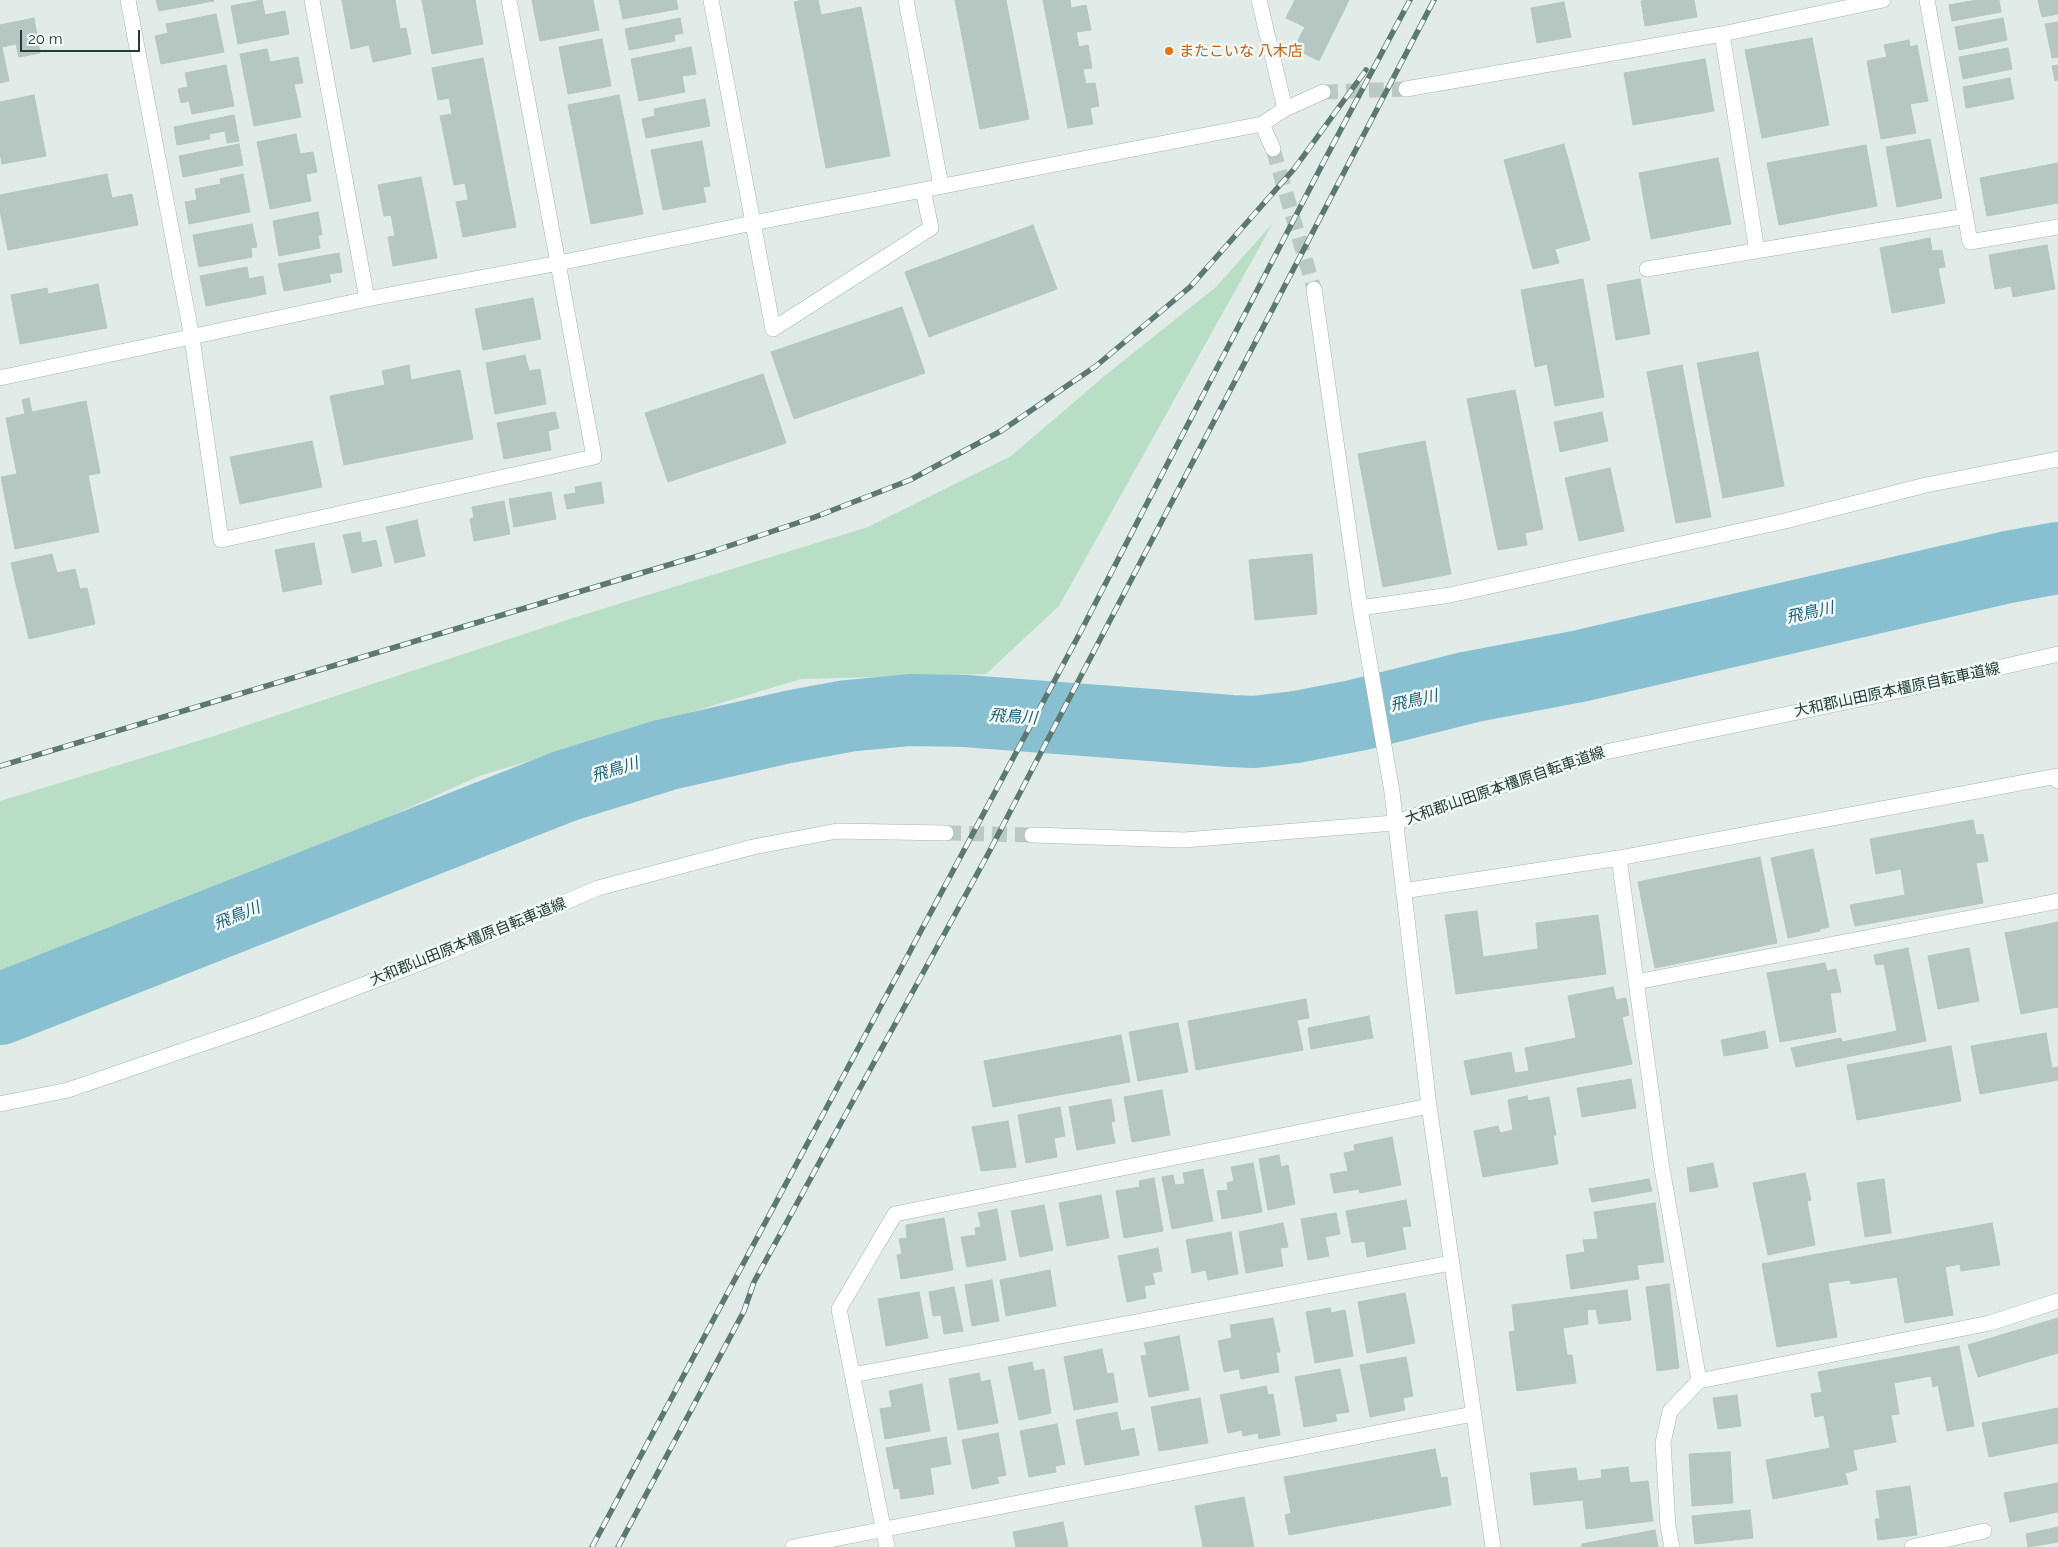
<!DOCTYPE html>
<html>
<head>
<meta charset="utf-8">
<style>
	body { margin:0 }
	#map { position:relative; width:2058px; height:1547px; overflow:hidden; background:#e1ece8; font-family:Raleway,sans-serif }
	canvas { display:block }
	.scale { position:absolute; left:20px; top:30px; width:120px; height:22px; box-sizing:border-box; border:2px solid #213d38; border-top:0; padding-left:6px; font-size:15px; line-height:18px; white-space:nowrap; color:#213d38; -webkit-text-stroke:4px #f1f8f5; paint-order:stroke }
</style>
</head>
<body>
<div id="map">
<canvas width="2058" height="1547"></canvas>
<div class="scale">20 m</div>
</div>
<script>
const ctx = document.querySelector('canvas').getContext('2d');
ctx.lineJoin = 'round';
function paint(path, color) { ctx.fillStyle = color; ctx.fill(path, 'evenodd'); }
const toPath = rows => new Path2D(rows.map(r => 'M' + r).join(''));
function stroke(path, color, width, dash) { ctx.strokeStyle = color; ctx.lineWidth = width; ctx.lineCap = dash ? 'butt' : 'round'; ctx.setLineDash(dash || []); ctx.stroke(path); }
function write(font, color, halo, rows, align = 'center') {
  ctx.font = font + ' Raleway,"Noto Sans JP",sans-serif'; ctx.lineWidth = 5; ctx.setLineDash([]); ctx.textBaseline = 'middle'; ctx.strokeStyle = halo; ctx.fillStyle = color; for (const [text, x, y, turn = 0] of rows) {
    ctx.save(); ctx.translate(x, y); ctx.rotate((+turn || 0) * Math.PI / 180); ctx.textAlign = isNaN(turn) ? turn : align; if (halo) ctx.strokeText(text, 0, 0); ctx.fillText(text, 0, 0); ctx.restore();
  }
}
paint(toPath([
	[1273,223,1059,606,986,674,801,679,479,776,162,920,0,975,0,801,211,737,573,618,868,527,1011,456,1108,373,1216,287]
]), '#b9dec6');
stroke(toPath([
	[0,1009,565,786,665,755,788,727,847,716,910,710,965,711,1231,731,1254,732,1296,727,1358,715,1470,687,1580,666,2008,567,2058,558]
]), '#88c0d2', 72);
const building = toPath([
	[156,0,213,0,214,1,159,11,156,0],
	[262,0,265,15,285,11,289,34,238,44,231,6,262,0],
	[342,0,395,0,400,29,406,28,411,54,373,62,369,45,351,49,342,0],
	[422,0,475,0,483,44,432,54,422,0],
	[532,0,593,0,599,30,540,41,532,0],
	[619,0,676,0,678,9,623,19,619,0],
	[803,0,818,0,821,15,861,7,890,156,826,168,794,2,803,0],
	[955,0,1006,0,1029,119,980,129,955,0],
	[1043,0,1070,0,1071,8,1086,5,1091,30,1076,32,1079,47,1088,45,1092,68,1083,69,1086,84,1095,83,1099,106,1090,108,1093,124,1068,128,1043,0],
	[1295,0,1349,0,1319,61,1294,48,1305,27,1286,18,1295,0],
	[1648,0,1694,0,1697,17,1645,26,1641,1,1648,0],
	[1977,0,1999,0,2001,12,1952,21,1949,5,1977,0],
	[2038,0,2058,0,2058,14,2042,17,2038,0],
	[1564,2,1571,37,1537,43,1531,8,1564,2],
	[216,14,224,52,161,64,155,36,168,33,166,24,216,14],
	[34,18,40,53,19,57,16,44,2,47,9,81,0,83,0,25,34,18],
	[680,18,683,33,674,35,675,41,629,50,625,29,680,18],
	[2003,18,2007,40,1959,50,1955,27,2003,18],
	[2058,22,2058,57,2052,58,2045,24,2058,22],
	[1812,38,1829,125,1762,138,1745,50,1812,38],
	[602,39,611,86,568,94,559,47,602,39],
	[1909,40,1910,47,1917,45,1928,101,1910,104,1916,133,1881,139,1867,61,1887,57,1884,45,1909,40],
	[691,47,696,74,682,76,685,92,639,101,631,59,691,47],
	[2008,48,2012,69,1963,79,1959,57,2008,48],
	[267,49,270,62,298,57,303,83,294,84,301,117,254,126,240,54,267,49],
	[483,58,516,227,463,237,456,202,468,200,465,183,454,185,440,116,452,114,449,98,438,100,432,68,483,58],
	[1705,59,1714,111,1633,125,1624,73,1705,59],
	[226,65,234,106,192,114,189,101,181,103,178,89,188,87,185,73,226,65],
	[2058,65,2058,80,2055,81,2052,66,2058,65],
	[2010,78,2014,99,1966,108,1963,87,2010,78],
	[34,95,46,156,2,164,0,152,0,102,34,95],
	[619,95,643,214,591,224,568,105,619,95],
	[705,99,710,126,646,138,642,119,655,116,654,109,705,99],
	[234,115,239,141,227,143,225,131,209,134,210,139,177,145,174,127,234,115],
	[296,134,300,154,313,152,317,172,306,174,311,201,270,209,257,142,296,134],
	[1930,139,1942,198,1897,207,1886,147,1930,139],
	[702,141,710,186,703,187,706,202,663,210,651,150,702,141],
	[239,144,243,165,183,177,179,156,239,144],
	[1564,144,1590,240,1555,249,1559,263,1533,269,1504,160,1564,144],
	[1866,145,1877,206,1779,225,1767,163,1866,145],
	[1718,158,1731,224,1651,239,1639,173,1718,158],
	[2058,163,2058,203,1987,216,1980,178,2058,163],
	[107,174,112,198,132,194,138,225,8,250,0,211,0,195,107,174],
	[243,174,250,212,189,224,185,202,197,200,195,189,221,184,220,179,243,174],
	[421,177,437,258,393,266,388,237,395,236,391,215,384,216,378,185,421,177],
	[318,212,322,235,318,235,320,248,279,256,273,221,318,212],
	[252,224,257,247,251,248,252,257,199,267,193,235,252,224],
	[1033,225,1057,289,929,337,905,272,1033,225],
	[1930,238,1932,251,1942,250,1945,267,1938,268,1945,303,1892,313,1880,248,1930,238],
	[2047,245,2055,289,2013,297,2011,286,1995,289,1989,255,2047,245],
	[339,253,342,272,329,274,331,282,284,291,278,264,339,253],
	[247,267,249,279,263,276,266,294,206,306,200,276,247,267],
	[1583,279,1604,397,1555,406,1547,364,1535,367,1521,290,1583,279],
	[1640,279,1650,334,1616,340,1607,285,1640,279],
	[98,284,107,328,20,344,11,295,47,288,48,294,98,284],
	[533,298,541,339,483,350,475,309,533,298],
	[902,307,925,373,794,419,771,352,902,307],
	[1758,352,1784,486,1723,498,1697,363,1758,352],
	[525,355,529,371,540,369,546,404,495,414,486,363,525,355],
	[409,365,411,380,460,370,473,439,344,465,330,396,385,385,382,371,409,365],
	[1682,365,1711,517,1676,523,1647,372,1682,365],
	[763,374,786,443,668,482,645,413,763,374],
	[1515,390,1543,529,1525,533,1527,545,1498,550,1467,399,1515,390],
	[29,398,32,412,86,401,100,473,88,475,99,532,15,549,1,477,17,474,6,418,25,414,22,400,29,398],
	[555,412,559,428,548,431,551,450,504,459,497,423,555,412],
	[1602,412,1608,441,1560,452,1554,422,1602,412],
	[312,441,322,487,240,504,230,457,312,441],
	[1425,441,1451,574,1383,587,1358,454,1425,441],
	[1610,468,1624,531,1579,541,1565,478,1610,468],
	[601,482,604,503,567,509,564,495,576,493,575,487,601,482],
	[551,492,556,519,514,527,509,499,551,492],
	[504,501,510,534,474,541,470,519,474,518,472,507,504,501],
	[417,520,425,556,395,563,386,527,417,520],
	[360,532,362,543,376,540,382,566,352,573,343,535,360,532],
	[314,543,322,584,283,592,275,550,314,543],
	[52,554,57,573,75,569,80,589,87,588,95,624,29,639,11,563,52,554],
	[1312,554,1317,614,1255,620,1249,560,1312,554],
	[1973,820,1976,835,1983,834,1988,861,1976,863,1983,903,1855,926,1850,905,1905,895,1901,869,1876,874,1870,839,1973,820],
	[1813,849,1829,927,1820,929,1820,931,1788,938,1771,858,1813,849],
	[1760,857,1777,943,1655,968,1638,882,1760,857],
	[1477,911,1483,957,1538,949,1536,923,1598,915,1606,974,1456,994,1445,915,1477,911],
	[2058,922,2058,1007,2021,1014,2005,933,2058,922],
	[1908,948,1926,1041,1796,1067,1791,1048,1841,1038,1842,1042,1897,1031,1884,964,1876,965,1874,955,1908,948],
	[1969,948,1979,1001,1938,1009,1928,956,1969,948],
	[1825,963,1827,971,1836,969,1841,992,1830,993,1836,1032,1780,1042,1767,973,1825,963],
	[1613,987,1616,1000,1626,998,1629,1015,1622,1017,1632,1064,1471,1095,1464,1061,1511,1052,1515,1073,1529,1071,1525,1048,1576,1038,1568,996,1613,987],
	[1306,999,1309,1018,1297,1020,1303,1050,1196,1070,1188,1021,1306,999],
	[1369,1016,1373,1038,1311,1049,1308,1028,1369,1016],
	[1178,1023,1188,1072,1138,1081,1129,1032,1178,1023],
	[1765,1031,1768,1048,1724,1056,1721,1040,1765,1031],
	[2046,1033,2052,1068,2058,1067,2058,1080,1980,1094,1971,1046,2046,1033],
	[1121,1035,1130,1082,993,1107,984,1061,1121,1035],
	[1951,1046,1961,1101,1857,1120,1847,1065,1951,1046],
	[1631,1079,1636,1108,1582,1117,1577,1088,1631,1079],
	[1162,1090,1170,1135,1132,1142,1124,1097,1162,1090],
	[1527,1096,1528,1101,1549,1097,1556,1135,1553,1135,1558,1164,1483,1177,1474,1131,1498,1126,1500,1133,1513,1130,1508,1100,1527,1096],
	[1111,1099,1115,1121,1111,1122,1115,1143,1077,1150,1069,1107,1111,1099],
	[1060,1107,1065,1136,1054,1138,1057,1157,1026,1163,1018,1115,1060,1107],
	[1008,1121,1016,1167,981,1171,972,1127,1008,1121],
	[1392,1137,1401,1185,1360,1193,1359,1189,1334,1193,1330,1174,1348,1171,1344,1153,1355,1151,1354,1145,1392,1137],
	[1279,1155,1281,1167,1288,1165,1295,1204,1268,1210,1259,1159,1279,1155],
	[1253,1163,1262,1212,1222,1219,1217,1191,1228,1190,1227,1183,1234,1181,1231,1167,1253,1163],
	[1713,1163,1718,1187,1690,1192,1687,1168,1713,1163],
	[1203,1169,1213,1221,1172,1229,1162,1177,1173,1175,1175,1185,1185,1184,1183,1173,1203,1169],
	[1805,1173,1811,1200,1807,1201,1815,1245,1768,1255,1753,1183,1805,1173],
	[1154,1178,1163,1231,1124,1238,1116,1191,1140,1187,1139,1181,1154,1178],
	[1649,1179,1652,1191,1592,1202,1589,1189,1649,1179],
	[1884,1179,1891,1233,1865,1237,1857,1183,1884,1179],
	[1101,1195,1109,1238,1067,1246,1059,1203,1101,1195],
	[1406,1200,1411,1226,1402,1227,1406,1249,1367,1257,1365,1241,1352,1243,1346,1211,1406,1200],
	[1655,1203,1664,1262,1637,1265,1639,1279,1571,1289,1566,1255,1585,1252,1583,1240,1598,1239,1594,1212,1655,1203],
	[1044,1205,1053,1250,1020,1257,1011,1211,1044,1205],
	[997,1209,1006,1260,967,1267,961,1237,976,1235,975,1228,981,1227,978,1213,997,1209],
	[1336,1213,1340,1234,1325,1237,1329,1256,1308,1260,1301,1219,1336,1213],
	[944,1218,953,1270,901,1279,897,1255,902,1254,899,1239,907,1238,906,1225,944,1218],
	[1283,1223,1288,1247,1280,1248,1283,1266,1246,1273,1239,1232,1283,1223],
	[1992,1223,2000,1265,1961,1271,1960,1264,1945,1267,1953,1315,1905,1323,1897,1277,1851,1284,1850,1280,1828,1283,1837,1337,1777,1347,1762,1264,1992,1223],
	[1231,1232,1238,1274,1208,1280,1206,1270,1192,1273,1186,1240,1231,1232],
	[1158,1248,1162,1271,1152,1273,1155,1284,1144,1286,1146,1298,1127,1302,1118,1256,1158,1248],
	[1050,1270,1056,1306,1006,1316,1000,1280,1050,1270],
	[992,1280,999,1321,972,1326,965,1285,992,1280],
	[1669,1284,1679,1368,1657,1371,1646,1287,1669,1284],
	[954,1287,963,1331,944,1334,941,1315,933,1316,929,1292,954,1287],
	[1627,1290,1631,1320,1599,1324,1596,1309,1587,1310,1588,1324,1563,1328,1567,1355,1572,1355,1576,1383,1517,1391,1509,1332,1515,1331,1512,1305,1627,1290],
	[919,1292,928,1338,886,1346,878,1299,919,1292],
	[1405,1293,1415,1343,1367,1353,1358,1302,1405,1293],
	[1330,1308,1331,1313,1345,1310,1353,1356,1315,1363,1306,1312,1330,1308],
	[1273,1318,1280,1352,1276,1352,1279,1372,1241,1379,1239,1369,1224,1372,1218,1341,1232,1338,1230,1325,1273,1318],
	[2058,1318,2058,1353,1978,1377,1968,1345,2058,1318],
	[1179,1336,1189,1390,1149,1397,1141,1356,1147,1355,1144,1343,1179,1336],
	[1959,1346,1974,1426,1947,1431,1938,1385,1933,1387,1931,1376,1894,1383,1899,1414,1891,1415,1896,1442,1853,1450,1857,1470,1845,1473,1848,1484,1773,1499,1766,1460,1830,1448,1824,1415,1815,1417,1811,1394,1822,1392,1818,1372,1959,1346],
	[1102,1349,1107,1374,1113,1373,1118,1402,1074,1410,1064,1357,1102,1349],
	[1406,1357,1413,1396,1403,1398,1405,1410,1370,1417,1360,1365,1406,1357],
	[1032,1362,1034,1371,1044,1369,1051,1413,1019,1420,1008,1367,1032,1362],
	[1340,1369,1349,1412,1335,1414,1337,1421,1304,1427,1295,1377,1340,1369],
	[979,1373,981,1382,990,1380,998,1423,958,1430,949,1379,979,1373],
	[922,1384,930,1431,885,1439,880,1409,892,1407,889,1391,922,1384],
	[1266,1386,1268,1395,1273,1394,1280,1435,1259,1439,1258,1433,1243,1436,1242,1430,1228,1433,1220,1395,1266,1386],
	[1737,1395,1741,1426,1718,1429,1713,1398,1737,1395],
	[1200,1398,1208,1443,1159,1451,1151,1407,1200,1398],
	[2058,1408,2058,1443,1989,1457,1982,1423,2058,1408],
	[1117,1412,1121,1431,1134,1428,1139,1455,1085,1465,1076,1420,1117,1412],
	[1057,1424,1065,1464,1055,1466,1056,1472,1029,1477,1020,1431,1057,1424],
	[998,1433,1006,1475,997,1477,999,1483,972,1489,962,1440,998,1433],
	[946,1437,951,1464,930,1468,934,1494,901,1499,899,1488,894,1489,886,1448,946,1437],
	[1435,1449,1441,1478,1447,1477,1451,1505,1289,1535,1285,1515,1291,1513,1284,1477,1435,1449],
	[1730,1452,1733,1503,1692,1506,1689,1454,1730,1452],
	[1628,1467,1630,1483,1648,1481,1653,1521,1586,1529,1583,1500,1534,1505,1530,1473,1576,1468,1578,1481,1602,1478,1601,1470,1628,1467],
	[2058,1483,2058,1512,2010,1522,2004,1493,2058,1483],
	[1910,1486,1917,1535,1878,1540,1875,1519,1880,1519,1876,1491,1910,1486],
	[1244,1497,1254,1547,1203,1547,1195,1506,1244,1497],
	[1750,1510,1753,1538,1695,1544,1692,1516,1750,1510],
	[1063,1522,1068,1547,1016,1547,1013,1532,1063,1522],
	[2058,1527,2058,1542,2028,1547,2026,1534,2058,1527],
	[1655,1530,1658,1547,1582,1547,1582,1544,1655,1530]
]);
paint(building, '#b6c7c1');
stroke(building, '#b3c6c0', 1);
stroke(toPath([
	[1323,92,1406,89],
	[1273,149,1314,289],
	[946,833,1032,835]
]), '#bbc9c5', 15, [15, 8]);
const minor = toPath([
	[128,0,192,338,221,540,594,457,509,0],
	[312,0,367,299],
	[711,0,773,329,931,228,923,190],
	[906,0,941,186],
	[1259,0,1285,109],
	[1927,0,1970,242,2058,227],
	[1722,34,1757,251],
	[1406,89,1722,34,1883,0],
	[1262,124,1273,149],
	[1647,269,1966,216],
	[1314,289,1360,608,1392,792,1429,1106,1493,1547],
	[0,378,367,299,559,263,753,223,1262,124,1285,109,1323,92],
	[1360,608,1450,595,1785,521,1926,485,2058,459],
	[1032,835,1184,840,1394,823,1591,755,1884,694,2058,654],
	[1619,858,1661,1162,1699,1381],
	[1403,891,1619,858,2057,776,2058,781],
	[1636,982,2058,901],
	[0,1104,68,1090,263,1023,436,957,598,888,753,847,837,831,946,833],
	[852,1375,1451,1263],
	[793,1547,1473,1414],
	[887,1547,839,1309,895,1214,1429,1106],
	[1672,1547,1668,1526,1663,1443,1670,1411,1699,1381,1990,1323,2058,1301],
	[1912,1547,1984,1531]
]);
stroke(minor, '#a4b4b0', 16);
stroke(minor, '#fff', 15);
const rail = toPath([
	[0,766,708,553,815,517,910,480,1001,431,1096,366,1190,287,1294,169,1366,70],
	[592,1547,1081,631,1322,165,1410,0],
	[618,1547,744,1311,754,1282,988,854,1434,0]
]);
stroke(rail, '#5b7873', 5.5);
stroke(rail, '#f1f8f5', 4, [11]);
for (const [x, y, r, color] of [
	[1169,51,5,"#e8710a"]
]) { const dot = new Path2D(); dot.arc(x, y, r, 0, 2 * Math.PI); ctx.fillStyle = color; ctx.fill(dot); stroke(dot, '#f1f8f5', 2); }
write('15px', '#c56008', '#f1f8f5', [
	["またこいな 八木店",1179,51]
], 'left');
write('15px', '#213d38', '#f1f8f5', [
	["大和郡山田原本橿原自転車道線",1897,690,-12],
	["大和郡山田原本橿原自転車道線",1505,786,-19],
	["大和郡山田原本橿原自転車道線",468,942,-22]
]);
write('italic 16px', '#1a617a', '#f1f8f5', [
	["飛鳥川",1810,613,-13],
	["飛鳥川",1414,701,-13],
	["飛鳥川",1013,717,4],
	["飛鳥川",615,770,-17],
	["飛鳥川",237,916,-22]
]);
</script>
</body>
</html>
